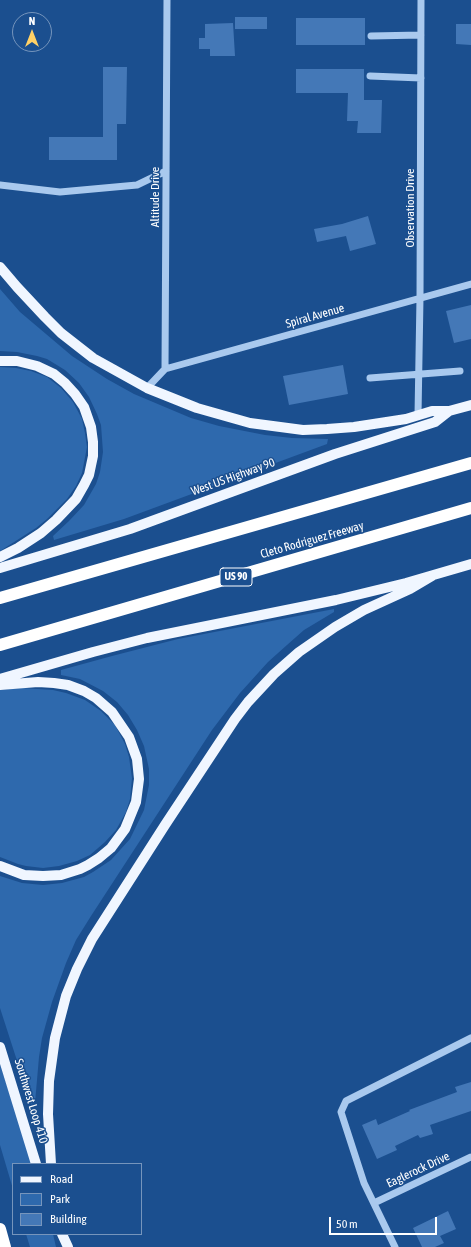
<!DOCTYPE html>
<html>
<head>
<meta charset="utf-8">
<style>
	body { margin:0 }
	#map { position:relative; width:471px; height:1247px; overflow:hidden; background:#1b4f8f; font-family:"Asap Condensed",sans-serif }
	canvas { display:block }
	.legend { position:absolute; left:12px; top:1163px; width:130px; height:72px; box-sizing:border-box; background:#1b4f8f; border:1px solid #7695bc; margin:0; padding:5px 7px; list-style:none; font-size:12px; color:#fff }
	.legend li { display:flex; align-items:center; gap:8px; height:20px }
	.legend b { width:20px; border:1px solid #7695bc }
	.north { position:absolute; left:12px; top:12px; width:40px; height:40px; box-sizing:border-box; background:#1b4f8f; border:1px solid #7695bc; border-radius:50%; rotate:0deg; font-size:11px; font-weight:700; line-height:16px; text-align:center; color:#fff }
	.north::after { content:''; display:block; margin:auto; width:14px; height:18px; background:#ffd166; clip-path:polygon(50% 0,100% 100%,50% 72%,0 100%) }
	.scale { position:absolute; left:329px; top:1217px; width:108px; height:18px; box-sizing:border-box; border:2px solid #fff; border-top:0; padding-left:5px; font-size:12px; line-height:14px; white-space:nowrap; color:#fff; -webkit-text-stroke:3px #1b4f8f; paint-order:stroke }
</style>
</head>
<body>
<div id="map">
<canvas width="471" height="1247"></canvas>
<ul class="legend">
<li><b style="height:5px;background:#f0f6ff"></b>Road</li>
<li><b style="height:11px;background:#2e69ad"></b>Park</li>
<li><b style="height:11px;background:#4478b7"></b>Building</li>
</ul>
<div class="north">N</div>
<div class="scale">50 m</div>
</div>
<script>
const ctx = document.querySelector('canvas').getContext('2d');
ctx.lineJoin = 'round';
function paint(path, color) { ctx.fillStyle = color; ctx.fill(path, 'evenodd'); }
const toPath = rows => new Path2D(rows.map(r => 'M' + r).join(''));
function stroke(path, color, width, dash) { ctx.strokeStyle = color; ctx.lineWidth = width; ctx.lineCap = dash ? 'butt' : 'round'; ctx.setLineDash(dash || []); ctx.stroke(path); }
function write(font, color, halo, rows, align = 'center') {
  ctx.font = font + ' "Asap Condensed",sans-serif'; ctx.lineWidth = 3; ctx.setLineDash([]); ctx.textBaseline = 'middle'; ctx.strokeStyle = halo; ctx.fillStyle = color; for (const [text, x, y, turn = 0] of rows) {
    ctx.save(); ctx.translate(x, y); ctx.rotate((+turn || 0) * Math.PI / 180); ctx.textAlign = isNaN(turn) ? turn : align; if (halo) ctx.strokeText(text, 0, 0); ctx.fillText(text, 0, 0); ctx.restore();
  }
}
paint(toPath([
	[0,289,20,312,72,356,107,379,134,394,191,418,219,426,265,435,292,438,328,439,327,444,124,519,54,540,53,536,69,521,84,505,96,484,100,472,103,452,101,425,97,414,89,397,79,383,65,370,47,359,37,356,17,352,0,351],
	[0,367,16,368,31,371,47,377,61,388,73,402,82,419,85,433,87,447,82,473,76,486,67,499,47,519,36,528,0,551],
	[334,609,334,612,304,630,287,645,268,662,240,693,212,730,91,916,76,940,66,963,52,1002,42,1038,39,1057,35,1103,31,1104,0,1008,0,876,22,883,43,885,62,883,84,877,93,872,111,860,130,839,144,810,149,785,149,769,144,746,137,730,128,715,117,702,103,691,80,679,61,675,61,670,112,656,178,639],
	[22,688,53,690,66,693,85,700,101,711,115,725,125,744,129,757,132,778,130,799,126,812,116,830,105,842,90,855,77,861,59,866,43,868,26,866,18,864,0,857,0,690],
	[0,1064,32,1164,13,1164,13,1189,0,1145],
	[26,1234,53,1234,56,1247,30,1247]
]), '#2e69ad');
paint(toPath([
	[235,17,267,17,267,29,235,29],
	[296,18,365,18,365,45,296,45],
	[233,23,235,56,210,56,210,49,199,49,199,38,205,38,205,24],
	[456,24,471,24,471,45,456,44],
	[103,67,127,67,126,124,117,124,117,160,49,160,49,137,103,137],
	[296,69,364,69,364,100,382,100,381,133,357,133,358,121,347,121,348,93,296,93],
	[368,216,376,244,350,251,346,236,317,242,314,229,342,224],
	[471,305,471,339,454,343,446,311],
	[343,365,348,394,289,405,283,376],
	[471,1082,471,1111,430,1125,433,1134,420,1138,418,1135,395,1146,397,1150,377,1159,362,1125,376,1119,378,1125,410,1111,409,1110,457,1092,455,1087],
	[448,1211,456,1229,440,1236,444,1243,435,1247,422,1247,413,1228]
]), '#4478b7');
stroke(toPath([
	[371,36,421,35],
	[370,76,421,78],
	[0,185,60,192,137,185,166,171],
	[165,369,471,284],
	[370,378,460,371],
	[147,388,165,369,167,0],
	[418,415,420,298,421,0],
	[374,1203,471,1157],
	[395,1247,364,1183,341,1112,346,1101,471,1038]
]), '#a9c9ee', 7);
stroke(toPath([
	[0,267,17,287,45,317,61,333,93,358,147,388,197,408,250,423,303,430,327,429,354,427,406,419,432,411,449,411],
	[0,361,17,361,37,366,54,374,65,383,75,394,84,407,91,427,93,442,93,456,89,475,84,485,76,499,56,520,41,533,18,548,0,557],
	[0,568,130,529,335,454,435,422,449,411,471,405],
	[0,679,93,652,147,638,336,600,406,583,471,564],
	[0,685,38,682,54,683,68,685,84,691,96,698,112,712,129,737,137,759,139,779,136,802,125,829,111,848,99,858,88,865,80,869,61,875,43,876,24,875,0,866],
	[0,1047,36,1164],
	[51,1164,48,1114,49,1081,55,1038,66,996,77,969,92,939,165,825,235,719,248,702,274,674,299,652,335,627,364,610,410,589,432,576],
	[62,1234,68,1247]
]), '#f0f6ff', 10);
stroke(toPath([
	[0,598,471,463],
	[0,645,471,508],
	[0,1229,5,1247]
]), '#fff', 12);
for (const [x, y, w] of [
	[236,577,32]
]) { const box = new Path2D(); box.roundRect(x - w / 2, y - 9, w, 18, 3); ctx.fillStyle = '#1b4f8f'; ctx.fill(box); stroke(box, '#fff', 1); }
write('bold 11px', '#fff', null, [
	["US 90",236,577]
]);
write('12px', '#fff', '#1b4f8f', [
	["Altitude Drive",155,197,-90],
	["Observation Drive",410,208,-90],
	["Spiral Avenue",315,316,-16],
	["West US Highway 90",233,477,-20],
	["Cleto Rodriguez Freeway",312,540,-16],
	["Southwest Loop 410",31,1101,73],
	["Eaglerock Drive",418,1170,-25]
]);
</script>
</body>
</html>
